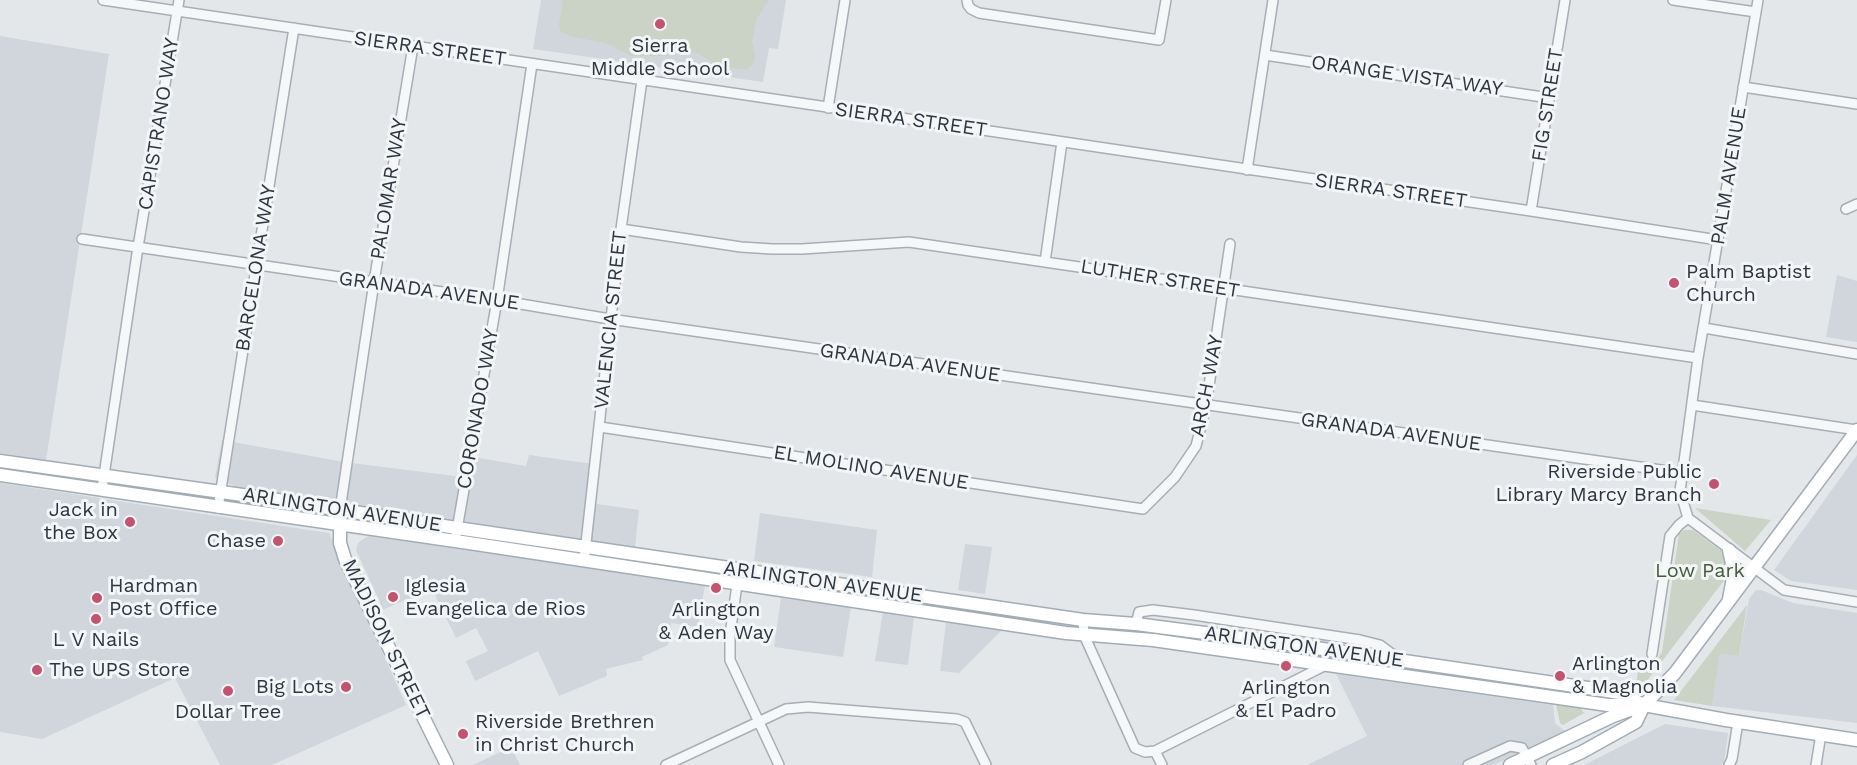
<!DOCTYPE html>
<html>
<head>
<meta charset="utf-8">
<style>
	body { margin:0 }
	canvas { display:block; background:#e3e7ea }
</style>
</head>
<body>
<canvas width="1857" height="765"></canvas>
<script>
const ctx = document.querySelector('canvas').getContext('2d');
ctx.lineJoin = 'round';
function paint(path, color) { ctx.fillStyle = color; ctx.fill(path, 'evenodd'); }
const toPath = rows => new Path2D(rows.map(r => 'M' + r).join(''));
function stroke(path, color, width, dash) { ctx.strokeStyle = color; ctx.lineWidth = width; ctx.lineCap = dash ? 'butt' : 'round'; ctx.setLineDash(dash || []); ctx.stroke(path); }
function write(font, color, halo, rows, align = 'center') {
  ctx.font = font + ' "Work Sans",sans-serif'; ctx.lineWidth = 6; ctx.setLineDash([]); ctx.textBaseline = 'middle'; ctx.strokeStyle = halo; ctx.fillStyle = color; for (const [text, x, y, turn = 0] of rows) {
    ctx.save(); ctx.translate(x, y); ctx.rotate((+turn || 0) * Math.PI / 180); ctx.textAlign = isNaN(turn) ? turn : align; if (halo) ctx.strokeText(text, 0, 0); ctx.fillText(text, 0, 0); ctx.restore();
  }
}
paint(toPath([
	[541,0,786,0,778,49,769,48,763,82,533,49],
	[0,36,109,54,46,460,0,453],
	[1837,275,1857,281,1857,342,1826,337],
	[222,440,344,462,463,477,467,456,526,466,529,455,593,464,590,503,639,510,635,547,237,487,215,478],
	[1857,455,1857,590,1791,581,1774,570],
	[0,483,99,498,102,504,104,499,329,533,406,705,272,765,220,765,175,678,42,739,0,732],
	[760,513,877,530,872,577,754,561],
	[368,536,705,585,698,627,671,623,668,645,642,657,643,660,606,669,607,676,559,696,538,651,475,681,466,661,488,651,476,628,456,638,432,589,382,610,380,602,356,550,358,543],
	[965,544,992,547,985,594,958,590],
	[1756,590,1761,590,1793,603,1857,613,1857,723,1712,706,1720,653,1739,656,1749,599],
	[781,598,851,607,843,657,774,647],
	[883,611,914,617,908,665,875,661],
	[946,622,1002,630,959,673,940,671],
	[1336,674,1553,705,1555,723,1567,733,1493,765,1307,765,1367,736],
	[1665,724,1728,733,1724,763,1721,765,1584,765],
	[511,747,520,765,473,765]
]), '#d1d6dc');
paint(toPath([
	[563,0,769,0,757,18,752,41,755,56,753,63,747,70,719,66,697,53,681,51,666,56,631,56,606,43,573,37,561,32,559,25],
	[1695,508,1771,520,1745,551],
	[1684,530,1693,530,1723,552,1729,565,1729,574,1646,682,1636,684,1640,660,1654,663,1662,652,1679,534],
	[1747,605,1739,656,1720,654,1712,706,1674,700],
	[1556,704,1580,707,1584,713,1563,725,1560,723]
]), '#cad3c5');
const minor = toPath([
	[103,0,1531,211,1718,240],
	[967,0,968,5,971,9,979,13,1159,40,1166,0],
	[1673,0,1756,12],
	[1758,0,1698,358,1680,491,1688,518,1784,590,1857,602],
	[1265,55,1549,98],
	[1743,87,1857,104],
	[828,108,845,0],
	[1247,170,1273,0],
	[1846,209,1857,204],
	[1531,211,1565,0],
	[621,229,741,247,772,249,802,249,909,242,1698,358],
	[82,239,497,300,610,319,1682,473],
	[1045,262,1062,142],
	[1704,328,1857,354],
	[1692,405,1857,430],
	[600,427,1143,509,1175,477,1196,446,1206,406,1230,244],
	[102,489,138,247,179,0],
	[218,508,294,28],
	[340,510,374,282,413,46],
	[455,541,497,300,532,64],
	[584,561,621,229,642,80],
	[739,570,730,635,730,660,779,765],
	[1083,620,1084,635,1135,748,1145,752,1155,751,1326,665],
	[1136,624,1139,612,1153,610,1194,615,1360,640,1380,645,1399,659],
	[1652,654,1670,536,1679,525,1688,518],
	[1155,751,1162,765],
	[666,765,786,709,808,707,957,719,965,722,986,765],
	[1468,765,1510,746,1522,748,1531,765],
	[1729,765,1732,759,1738,722],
	[1816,765,1821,734]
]);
const major = toPath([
	[0,461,271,499,457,528,1083,620,1136,624,1289,644,1588,688,1620,693,1640,703],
	[0,475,469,543,1066,633,1153,640,1608,705,1644,705,1726,720,1857,740],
	[340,518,340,543,345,559,447,765],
	[1729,599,1734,573,1729,550],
	[1510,765,1613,716,1635,708],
	[1553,765,1582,752,1636,722,1644,705,1675,673,1857,430]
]);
stroke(minor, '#a8aeb4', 12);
stroke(major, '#a3acb5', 15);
stroke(minor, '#f6f7f9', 9);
stroke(major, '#fff', 12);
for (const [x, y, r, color] of [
	[660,24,6,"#c4536f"],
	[1674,283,6,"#c4536f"],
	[1714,484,6,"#c4536f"],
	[130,522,6,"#c4536f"],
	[278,541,6,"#c4536f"],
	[716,588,6,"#c4536f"],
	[393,597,6,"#c4536f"],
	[97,598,6,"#c4536f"],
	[96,619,6,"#c4536f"],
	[1286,666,6,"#c4536f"],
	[37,670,6,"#c4536f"],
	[1560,676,6,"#c4536f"],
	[346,687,6,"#c4536f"],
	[228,691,6,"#c4536f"],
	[463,734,6,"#c4536f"]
]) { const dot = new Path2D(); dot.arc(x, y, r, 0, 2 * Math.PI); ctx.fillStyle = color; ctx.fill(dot); stroke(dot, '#f3f5f7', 2); }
write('20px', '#2c3641', '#f3f5f7', [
	["Sierra",660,46,"center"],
	["Middle School",660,69,"center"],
	["Palm Baptist",1686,272],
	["Church",1686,295],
	["Riverside Public",1702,472,"right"],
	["Library Marcy Branch",1702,495,"right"],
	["Jack in",118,510,"right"],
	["the Box",118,533,"right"],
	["Chase",266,541,"right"],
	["Hardman",109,586],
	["Post Office",109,609],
	["Iglesia",405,586],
	["Evangelica de Rios",405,609],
	["Arlington",716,610,"center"],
	["& Aden Way",716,633,"center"],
	["L V Nails",96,640,"center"],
	["Arlington",1572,664],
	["& Magnolia",1572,687],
	["The UPS Store",49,670],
	["Big Lots",334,687,"right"],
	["Arlington",1286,688,"center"],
	["& El Padro",1286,711,"center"],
	["Dollar Tree",228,712,"center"],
	["Riverside Brethren",475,722],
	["in Christ Church",475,745]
], 'left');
write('20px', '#2c3641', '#f3f5f7', [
	["SIERRA STREET",430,49,8],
	["ORANGE VISTA WAY",1407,76,8],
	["FIG STREET",1548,105,-81],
	["SIERRA STREET",911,120,8],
	["CAPISTRANO WAY",159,124,-81],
	["PALM AVENUE",1729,176,-81],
	["PALOMAR WAY",389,189,-81],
	["SIERRA STREET",1391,191,8],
	["BARCELONA WAY",256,268,-81],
	["LUTHER STREET",1160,279,9],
	["GRANADA AVENUE",429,291,8],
	["VALENCIA STREET",611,320,-84],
	["GRANADA AVENUE",910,363,8],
	["ARCH WAY",1207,386,-79],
	["CORONADO WAY",478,409,-80],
	["GRANADA AVENUE",1391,432,8],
	["EL MOLINO AVENUE",871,468,9],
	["ARLINGTON AVENUE",342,510,9],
	["ARLINGTON AVENUE",823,582,8],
	["MADISON STREET",386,639,64],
	["ARLINGTON AVENUE",1304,647,8]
]);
write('20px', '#445c3b', '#f3f5f7', [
	["Low Park",1700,571]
]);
</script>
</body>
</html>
